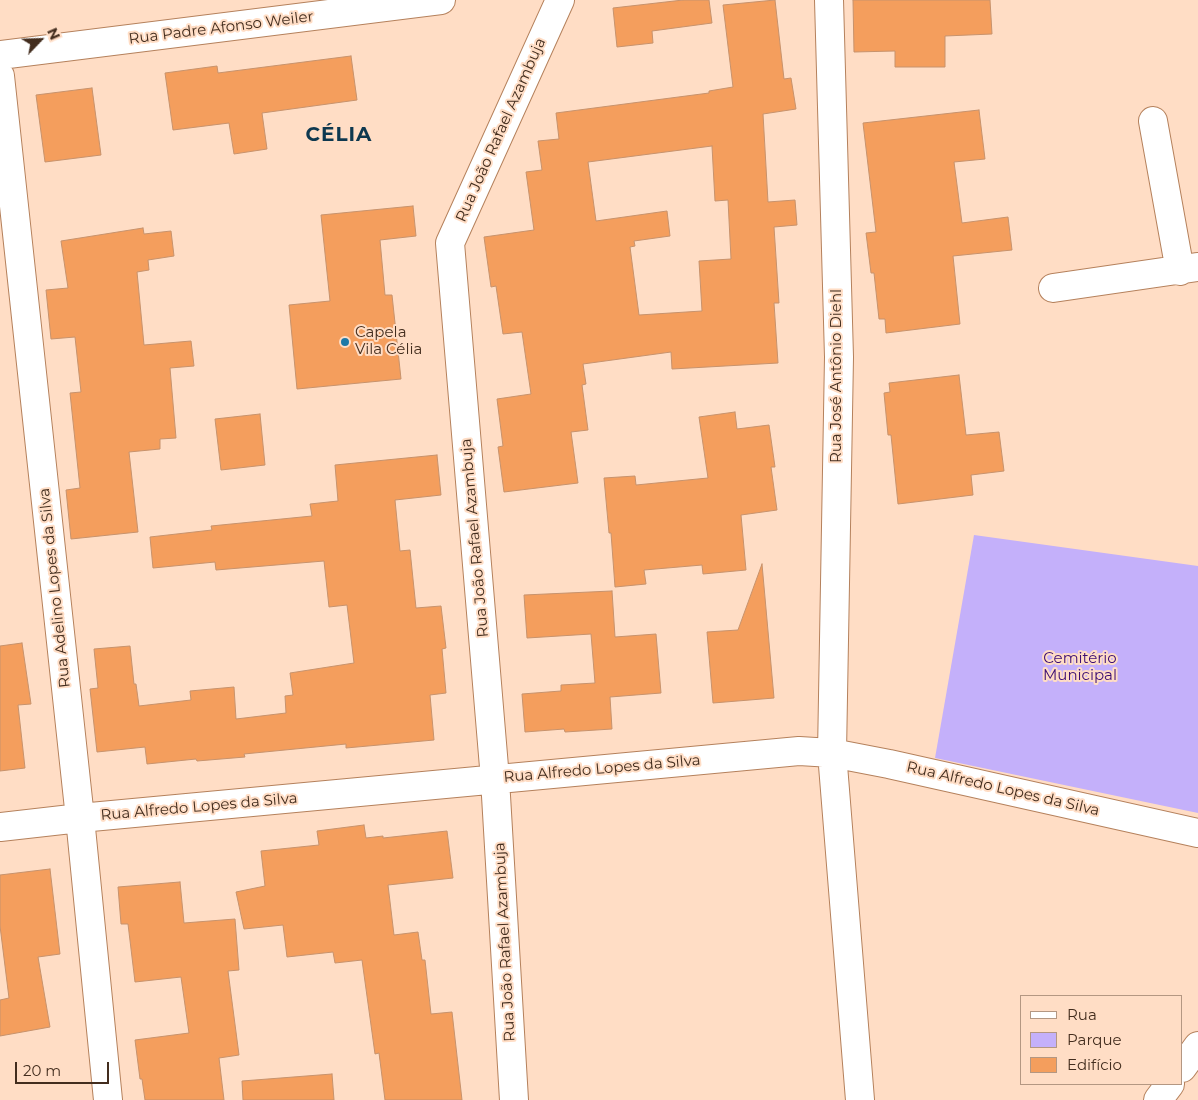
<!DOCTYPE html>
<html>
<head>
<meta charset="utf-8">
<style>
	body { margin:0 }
	#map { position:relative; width:1198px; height:1100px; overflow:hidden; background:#ffddc5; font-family:Montserrat,sans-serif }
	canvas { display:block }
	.legend { position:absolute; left:1020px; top:995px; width:162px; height:90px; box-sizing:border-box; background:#ffddc5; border:1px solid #b49782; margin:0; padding:6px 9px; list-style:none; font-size:15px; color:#432d1e }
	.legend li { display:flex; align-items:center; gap:10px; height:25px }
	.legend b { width:25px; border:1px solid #b49782 }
	.north { position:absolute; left:15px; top:15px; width:50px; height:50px; -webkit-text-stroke:4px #ffddc5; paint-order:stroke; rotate:66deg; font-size:14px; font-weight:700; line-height:20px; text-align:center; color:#432d1e }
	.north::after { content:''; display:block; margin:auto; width:18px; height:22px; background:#432d1e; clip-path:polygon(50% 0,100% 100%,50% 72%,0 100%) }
	.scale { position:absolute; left:15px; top:1062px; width:94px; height:22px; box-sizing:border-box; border:2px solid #432d1e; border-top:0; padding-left:6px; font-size:15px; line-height:18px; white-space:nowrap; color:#432d1e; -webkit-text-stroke:4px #ffddc5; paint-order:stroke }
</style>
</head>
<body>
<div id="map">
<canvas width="1198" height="1100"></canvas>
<ul class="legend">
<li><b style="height:6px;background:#fff"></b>Rua</li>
<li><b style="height:14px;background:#c4b0fa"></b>Parque</li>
<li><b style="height:14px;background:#f49e5d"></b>Edifício</li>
</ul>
<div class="north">N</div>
<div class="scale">20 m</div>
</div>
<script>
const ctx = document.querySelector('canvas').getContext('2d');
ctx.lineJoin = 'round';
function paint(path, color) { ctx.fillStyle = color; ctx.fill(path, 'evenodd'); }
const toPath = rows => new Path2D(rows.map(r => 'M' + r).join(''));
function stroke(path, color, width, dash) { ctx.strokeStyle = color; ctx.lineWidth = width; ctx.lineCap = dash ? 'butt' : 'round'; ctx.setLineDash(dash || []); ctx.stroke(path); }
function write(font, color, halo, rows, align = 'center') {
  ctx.font = font + ' Montserrat,sans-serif'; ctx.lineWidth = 4; ctx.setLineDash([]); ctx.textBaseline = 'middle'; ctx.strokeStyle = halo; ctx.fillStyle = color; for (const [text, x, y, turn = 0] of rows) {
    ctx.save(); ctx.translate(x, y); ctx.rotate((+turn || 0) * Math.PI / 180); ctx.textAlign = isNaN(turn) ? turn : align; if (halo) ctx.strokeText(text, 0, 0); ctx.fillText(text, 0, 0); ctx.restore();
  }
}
paint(toPath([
	[974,535,1198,566,1198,813,935,758]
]), '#c4b0fa');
const building = toPath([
	[683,0,709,0,712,23,652,31,653,43,617,47,613,8,683,0],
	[775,0,784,79,791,78,796,109,763,114,768,202,795,200,797,225,774,227,779,303,774,303,778,363,672,369,671,352,583,364,586,384,582,385,588,430,571,432,578,483,504,492,498,447,503,446,497,399,531,394,522,332,503,334,496,286,491,287,484,237,534,230,526,172,542,170,538,141,559,139,556,113,709,93,709,91,733,87,723,5,775,0],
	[712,146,715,201,728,200,731,259,699,261,702,311,639,315,630,247,635,246,634,241,670,236,667,211,596,221,588,162,712,146],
	[853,0,990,0,992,34,945,36,945,67,895,67,895,51,854,52,853,0],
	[351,56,357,100,262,113,267,149,234,154,229,123,173,130,165,73,217,66,218,73,351,56],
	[92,88,101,155,45,162,36,95,92,88],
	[979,110,985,159,954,162,962,223,1008,217,1012,250,953,256,960,324,886,333,885,319,879,319,874,273,871,273,866,233,876,232,863,123,979,110],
	[413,206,416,236,380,240,385,295,392,295,401,379,297,389,289,305,330,301,321,215,413,206],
	[143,228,144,234,171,231,174,256,148,260,149,270,137,272,144,345,191,341,194,366,170,368,176,438,160,439,160,449,129,452,138,532,71,539,66,490,80,488,70,393,81,392,75,337,51,339,46,290,68,288,61,241,143,228],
	[959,375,966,435,999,432,1004,471,971,475,973,495,898,504,891,435,888,435,884,393,890,392,889,383,959,375],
	[735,412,737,429,769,425,775,467,771,467,777,510,741,515,746,570,703,574,702,565,644,570,646,584,615,587,611,533,609,533,604,478,635,476,636,485,708,478,699,417,735,412],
	[260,414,265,465,221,470,215,419,260,414],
	[437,455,441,495,395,500,400,551,410,550,416,608,441,606,446,648,442,649,446,693,430,695,434,740,346,748,346,744,244,754,245,757,197,761,196,759,147,764,145,747,97,752,90,689,98,688,94,649,130,646,134,684,136,684,139,706,191,700,190,691,234,687,236,719,286,713,285,696,293,695,290,673,354,663,347,605,329,607,324,561,216,570,215,562,153,568,150,537,212,530,211,526,312,516,310,504,338,501,335,465,437,455],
	[762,564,774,698,713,703,707,632,738,630,762,564],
	[612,591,615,637,656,634,661,693,610,697,612,729,565,732,564,729,525,732,522,694,561,691,561,685,595,683,591,634,527,638,524,595,612,591],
	[22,643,31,704,18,705,25,768,0,771,0,646,22,643],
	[364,825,366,838,383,836,383,838,447,831,453,878,388,885,394,935,418,932,422,960,425,960,431,1014,452,1012,462,1100,385,1100,379,1053,375,1054,362,960,335,963,333,952,287,957,283,925,244,929,236,892,265,886,261,851,319,845,317,831,364,825],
	[50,869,60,954,38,957,50,1027,0,1036,0,1000,9,998,0,926,0,875,50,869],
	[180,882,184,923,235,919,239,970,228,971,239,1055,219,1058,224,1100,145,1100,142,1079,140,1079,135,1040,189,1033,181,977,135,982,128,924,121,924,118,887,180,882],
	[332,1074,334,1100,243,1100,242,1081,332,1074]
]);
paint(building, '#f49e5d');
stroke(building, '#c7926c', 1);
const minor = toPath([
	[829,0,839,357,832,753,860,1100],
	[0,55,441,0],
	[0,76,80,818,108,1100],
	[1153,121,1180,271],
	[1053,288,1197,267],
	[0,827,80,818,799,751,832,753,889,764,1198,833],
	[1182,1068,1198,1046],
	[514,1100,495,779,450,243,560,0],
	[1158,1100,1170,1084]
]);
stroke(minor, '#b5815c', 30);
stroke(minor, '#fff', 28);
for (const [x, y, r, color] of [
	[345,342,5,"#1e79a7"]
]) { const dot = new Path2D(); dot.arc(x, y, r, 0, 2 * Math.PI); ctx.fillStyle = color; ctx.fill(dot); stroke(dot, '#ffddc5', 2); }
write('15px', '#432d1e', '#ffddc5', [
	["Rua Padre Afonso Weiler",221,28,-7],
	["Rua João Rafael Azambuja",501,130,-66],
	["Rua José Antônio Diehl",837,376,-90],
	["Rua João Rafael Azambuja",475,538,-95],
	["Rua Adelino Lopes da Silva",55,588,-96],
	["Rua Alfredo Lopes da Silva",602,769,-5],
	["Rua Alfredo Lopes da Silva",1003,789,13],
	["Rua Alfredo Lopes da Silva",199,807,-5],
	["Rua João Rafael Azambuja",505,942,-93]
]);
write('15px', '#432d1e', '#ffddc5', [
	["Capela",355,333],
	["Vila Célia",355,350]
], 'left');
write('15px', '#3c0d73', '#ffddc5', [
	["Cemitério",1080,659],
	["Municipal",1080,676]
]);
ctx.letterSpacing = '1px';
write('bold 20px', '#0e384f', '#ffddc5', [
	["CÉLIA",339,135]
]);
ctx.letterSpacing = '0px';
</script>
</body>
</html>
